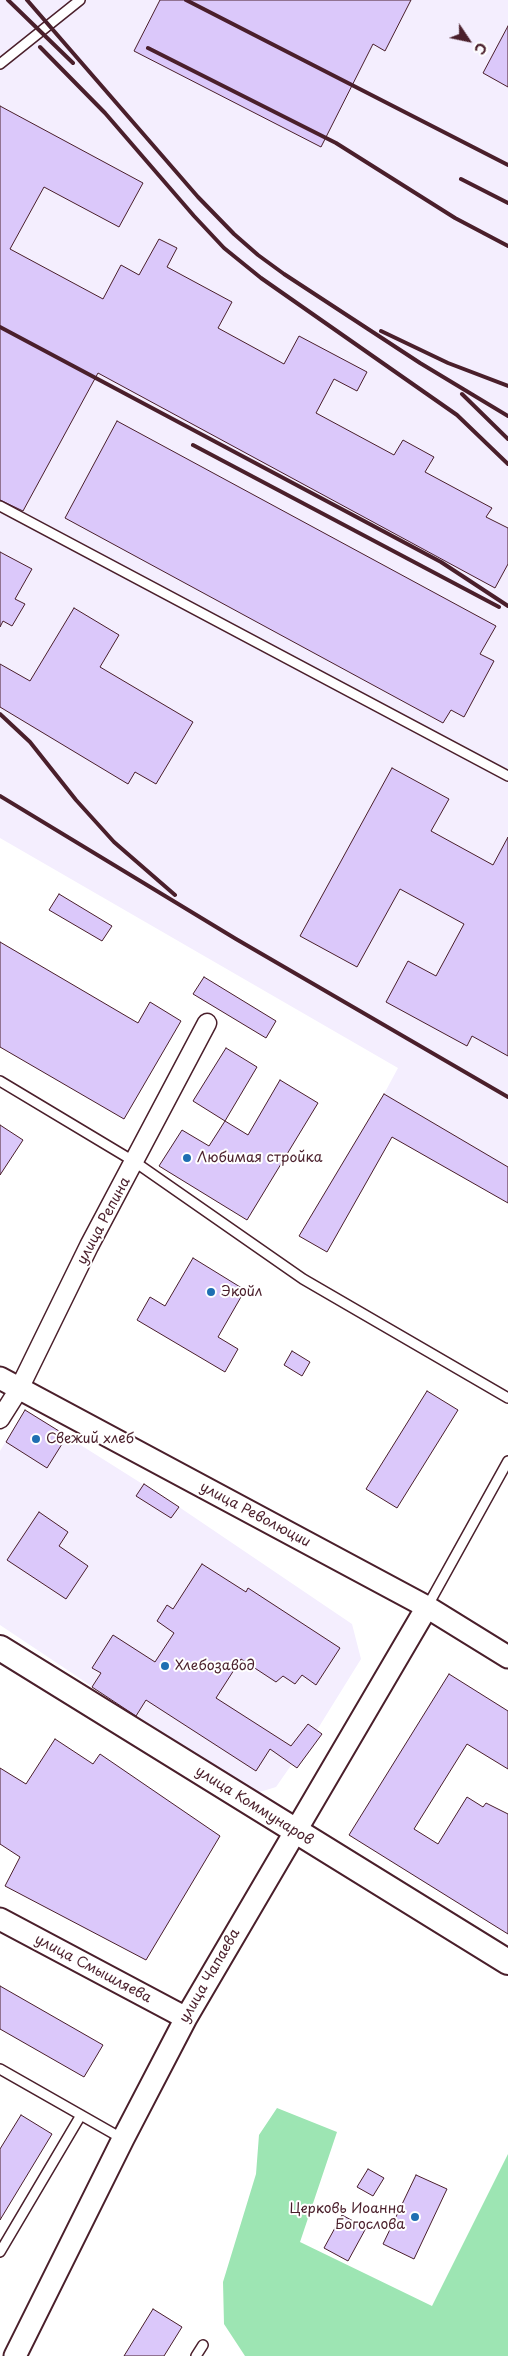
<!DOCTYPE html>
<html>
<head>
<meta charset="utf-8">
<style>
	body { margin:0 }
	#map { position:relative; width:508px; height:2356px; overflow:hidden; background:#fff; font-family:"Playpen Sans",sans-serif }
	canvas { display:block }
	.north { position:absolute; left:443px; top:15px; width:50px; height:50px; -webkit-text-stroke:4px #fff; paint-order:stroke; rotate:124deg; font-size:14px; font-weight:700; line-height:20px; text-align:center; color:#4a1f2b }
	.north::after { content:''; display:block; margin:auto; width:18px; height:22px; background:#4a1f2b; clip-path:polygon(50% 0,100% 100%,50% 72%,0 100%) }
</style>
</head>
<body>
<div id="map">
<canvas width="508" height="2356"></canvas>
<div class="north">С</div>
</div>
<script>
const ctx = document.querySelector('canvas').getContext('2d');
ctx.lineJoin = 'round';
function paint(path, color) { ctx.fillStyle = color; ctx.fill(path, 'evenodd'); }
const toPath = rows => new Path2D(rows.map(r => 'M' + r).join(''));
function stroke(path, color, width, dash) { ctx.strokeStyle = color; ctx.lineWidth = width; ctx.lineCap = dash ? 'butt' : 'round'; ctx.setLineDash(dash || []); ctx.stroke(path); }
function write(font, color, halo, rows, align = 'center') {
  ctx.font = font + ' "Playpen Sans",sans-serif'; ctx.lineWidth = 4; ctx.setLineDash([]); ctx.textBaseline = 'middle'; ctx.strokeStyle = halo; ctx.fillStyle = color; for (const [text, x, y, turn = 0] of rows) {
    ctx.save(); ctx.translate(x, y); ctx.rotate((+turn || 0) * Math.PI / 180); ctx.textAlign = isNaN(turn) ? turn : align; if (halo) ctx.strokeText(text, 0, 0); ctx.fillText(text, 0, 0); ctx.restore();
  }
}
paint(toPath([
	[0,0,508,0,508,1167,384,1094,398,1068,0,838],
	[25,1410,179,1507,352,1624,361,1659,317,1730,322,1734,297,1768,292,1764,276,1787,253,1794,0,1625,0,1451]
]), '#f4eefe');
paint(toPath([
	[277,2108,337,2132,300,2242,432,2306,508,2154,508,2356,245,2356,224,2324,223,2282,256,2174,259,2135]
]), '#9de5b3');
const building = toPath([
	[160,0,411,0,385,51,373,44,321,147,134,51,160,0],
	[508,26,508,87,483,73,508,26],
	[0,106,143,183,119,227,44,187,10,249,103,299,121,265,139,275,159,239,177,248,167,267,232,302,218,328,284,364,299,336,367,372,357,391,334,379,316,413,394,455,403,440,434,457,425,472,492,508,486,517,508,528,508,564,495,588,98,373,23,511,0,500,0,106],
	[117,421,496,626,480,654,494,661,464,717,451,710,443,723,65,518,117,421],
	[0,552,32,569,15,599,25,604,12,626,3,621,0,627,0,552],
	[74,608,119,635,100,667,193,722,156,784,135,772,128,784,0,707,0,664,30,681,74,608],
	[392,768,449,799,431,831,493,865,508,837,508,1056,472,1036,467,1046,386,1002,408,961,436,976,464,924,400,889,357,967,300,936,392,768],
	[59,894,112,926,102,941,49,910,59,894],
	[0,942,138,1023,150,1002,181,1021,124,1119,0,1047,0,942],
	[204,977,276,1021,266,1038,193,994,204,977],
	[226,1048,257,1067,225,1121,193,1101,226,1048],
	[280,1080,318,1103,247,1220,159,1166,182,1130,209,1146,225,1121,248,1135,280,1080],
	[384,1094,508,1167,508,1203,392,1137,327,1252,299,1236,384,1094],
	[0,1125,23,1140,0,1175,0,1125],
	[193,1258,245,1290,218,1337,238,1349,225,1372,137,1320,150,1297,165,1306,193,1258],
	[292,1351,310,1362,302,1376,284,1365,292,1351],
	[427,1391,458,1410,397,1508,366,1489,427,1391],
	[25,1410,67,1436,47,1468,6,1442,25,1410],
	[144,1484,179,1507,171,1518,136,1496,144,1484],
	[39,1512,68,1532,59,1546,88,1566,66,1599,7,1560,39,1512],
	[202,1564,246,1592,248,1588,340,1648,316,1685,302,1675,295,1684,283,1676,276,1682,241,1659,216,1698,291,1746,308,1724,322,1734,297,1768,270,1749,256,1771,146,1700,136,1716,92,1687,101,1673,92,1668,113,1635,155,1662,174,1633,157,1621,167,1605,173,1609,202,1564],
	[449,1674,508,1711,508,1769,467,1744,414,1829,438,1844,467,1797,483,1807,486,1803,508,1814,508,1934,349,1835,449,1674],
	[55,1739,93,1764,100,1754,220,1836,146,1960,5,1886,20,1857,0,1844,0,1768,26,1784,55,1739],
	[0,1986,103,2045,84,2077,0,2029,0,1986],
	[21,2115,52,2134,0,2220,0,2149,21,2115],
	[368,2169,384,2178,373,2196,357,2187,368,2169],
	[416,2175,447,2189,414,2259,383,2244,416,2175],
	[342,2215,366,2228,348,2261,324,2248,342,2215],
	[153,2309,182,2327,164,2356,124,2356,153,2309]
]);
paint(building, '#dbc8fa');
stroke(building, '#4a1f2b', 1);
const service = toPath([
	[0,64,80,0],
	[0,506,508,776],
	[0,1081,135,1162,303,1279,508,1398],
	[427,1607,508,1461],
	[0,2069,123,2139],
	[0,2252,81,2115],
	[196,2356,203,2345]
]);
const minor = toPath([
	[0,1419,19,1389,89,1246,207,1023]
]);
const tertiary = toPath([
	[0,1378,427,1607,508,1657],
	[0,1919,186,2018],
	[15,2356,123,2139,186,2018,427,1607]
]);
const secondary = toPath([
	[0,1648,508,1962]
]);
stroke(service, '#4a1f2b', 12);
stroke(minor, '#4a1f2b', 21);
stroke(tertiary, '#4a1f2b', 25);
stroke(secondary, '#4a1f2b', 28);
stroke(service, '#fff', 9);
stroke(minor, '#fff', 18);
stroke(tertiary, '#fff', 21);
stroke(secondary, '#fff', 24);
stroke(toPath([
	[8,0,73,63],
	[27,0,198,197,234,234,258,255,284,274,420,363,508,416],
	[186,0,508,165],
	[40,47,105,113,194,216,224,248,261,278,457,415,508,464],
	[148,48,336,143,455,218,508,246],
	[461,179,508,203],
	[0,327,441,562,508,606],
	[381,331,448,363,508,386],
	[462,394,508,439],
	[193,445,499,607],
	[0,714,30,742,76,800,114,842,175,895],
	[0,796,236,939,508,1097]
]), '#4a1f2b', 4);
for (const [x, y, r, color] of [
	[187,1158,5,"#1f6fb2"],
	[211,1292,5,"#1f6fb2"],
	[36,1439,5,"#1f6fb2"],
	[165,1666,5,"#1f6fb2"],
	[415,2217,5,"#1f6fb2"]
]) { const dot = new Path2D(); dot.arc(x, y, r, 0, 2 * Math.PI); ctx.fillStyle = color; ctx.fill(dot); stroke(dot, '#fff', 2); }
write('14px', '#4a1f2b', '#fff', [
	["Любимая стройка",197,1158],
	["Экойл",221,1292],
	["Свежий хлеб",46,1439],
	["Хлебозавод",175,1666],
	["Церковь Иоанна",405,2209,"right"],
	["Богослова",405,2225,"right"]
], 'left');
write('14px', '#4a1f2b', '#fff', [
	["улица Репина",104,1221,-62],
	["улица Революции",255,1515,28],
	["улица Коммунаров",254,1806,32],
	["улица Смышляева",93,1969,28],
	["улица Чапаева",210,1976,-60]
]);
</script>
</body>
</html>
